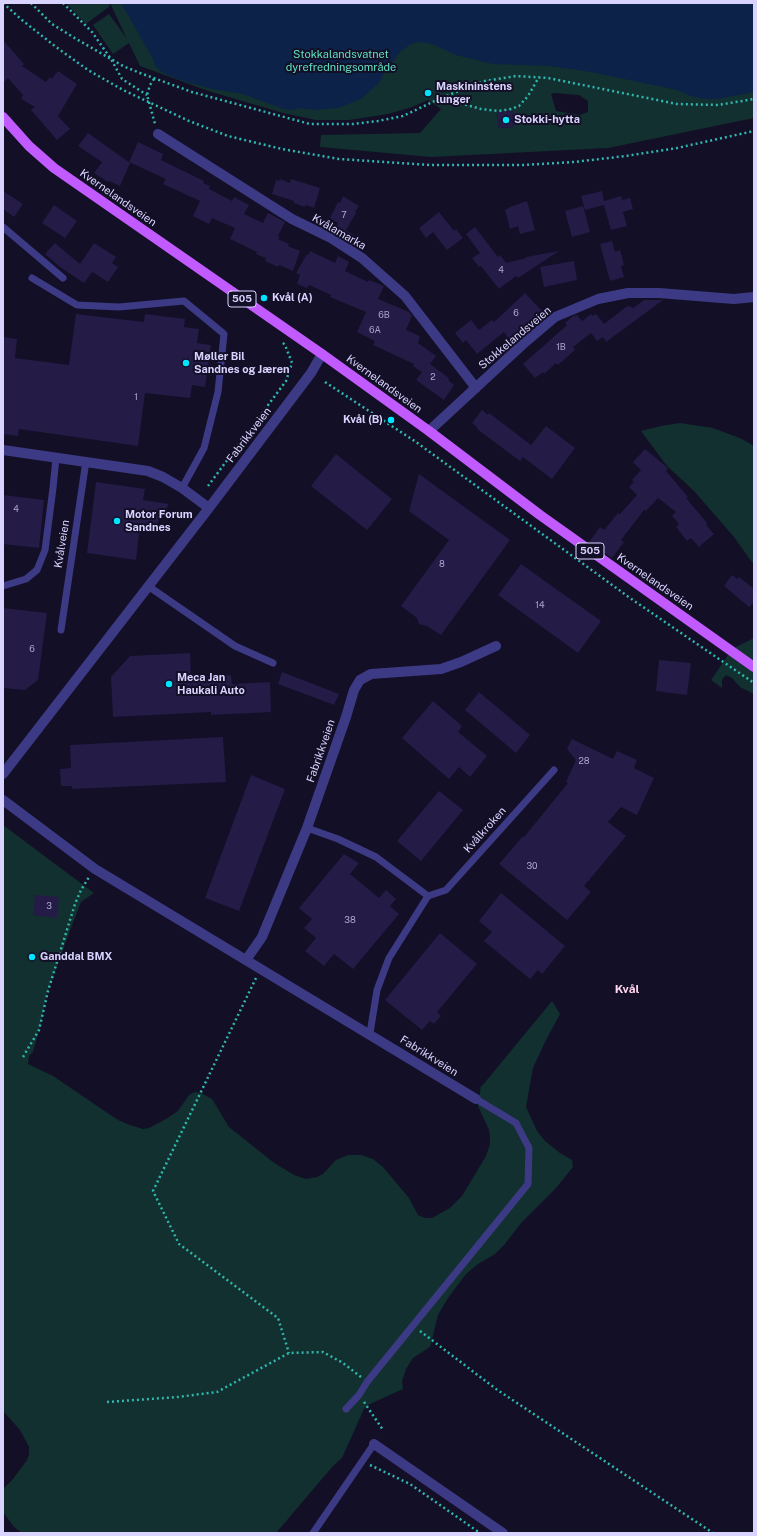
<!DOCTYPE html>
<html>
<head>
<meta charset="utf-8">
<style>
	body { margin:0 }
	#map { position:relative; width:757px; height:1536px; overflow:hidden; background:#130f26; font-family:"Public Sans",sans-serif }
	canvas { display:block }
	.frame { position:absolute; inset:0; border:4px solid #d9d4ff; pointer-events:none }
</style>
</head>
<body>
<div id="map">
<canvas width="757" height="1536"></canvas>
<div class="frame"></div>
</div>
<script>
const ctx = document.querySelector('canvas').getContext('2d');
ctx.lineJoin = 'round';
function paint(path, color) { ctx.fillStyle = color; ctx.fill(path, 'evenodd'); }
const toPath = rows => new Path2D(rows.map(r => 'M' + r).join(''));
function stroke(path, color, width, dash) { ctx.strokeStyle = color; ctx.lineWidth = width; ctx.lineCap = dash ? 'butt' : 'round'; ctx.setLineDash(dash || []); ctx.stroke(path); }
function write(font, color, halo, rows, align = 'center') {
  ctx.font = font + ' "Public Sans",sans-serif'; ctx.lineWidth = 4; ctx.setLineDash([]); ctx.textBaseline = 'middle'; ctx.strokeStyle = halo; ctx.fillStyle = color; for (const [text, x, y, turn = 0] of rows) {
    ctx.save(); ctx.translate(x, y); ctx.rotate((+turn || 0) * Math.PI / 180); ctx.textAlign = isNaN(turn) ? turn : align; if (halo) ctx.strokeText(text, 0, 0); ctx.fillText(text, 0, 0); ctx.restore();
  }
}
paint(toPath([
	[66,3,109,3,110,6,86,24],
	[110,3,754,3,754,118,608,148,431,157,320,147,321,135,420,133,441,109,428,100,412,107,388,114,349,120,316,120,283,113,208,91,140,66,129,43,113,54,93,25,109,14,127,39],
	[554,93,579,95,588,101,588,112,580,115,556,111,551,94],
	[513,111,514,127,499,128,497,113],
	[680,423,713,428,742,439,754,446,754,565,734,537,694,491,667,466,641,431,661,426],
	[754,638,754,694,740,687,732,678,726,675,722,680,722,688,711,680,732,649],
	[3,825,94,893,81,902,74,920,47,993,42,1019,33,1052,29,1056,28,1064,53,1076,118,1120,130,1125,143,1129,149,1128,166,1119,178,1111,189,1095,195,1092,201,1093,212,1099,229,1127,273,1162,294,1175,306,1179,317,1177,323,1174,336,1160,348,1155,361,1155,373,1159,383,1167,409,1198,418,1215,425,1218,432,1218,450,1208,462,1196,486,1156,490,1144,490,1137,489,1130,478,1106,481,1085,482,1086,552,1001,560,1014,545,1042,533,1068,526,1107,537,1131,545,1141,560,1153,572,1160,573,1167,556,1188,522,1222,504,1245,495,1254,478,1264,466,1274,448,1298,438,1315,430,1347,413,1358,406,1369,402,1381,403,1389,370,1404,364,1409,342,1458,333,1466,276,1533,22,1533,14,1527,3,1512,3,1489,13,1479,27,1460,29,1454,29,1447,20,1430,3,1411]
]), '#12302f');
paint(toPath([
	[121,3,754,3,754,92,717,99,703,99,688,95,677,90,591,72,549,66,493,64,456,55,432,44,418,42,411,44,400,52,386,70,379,83,361,99,338,108,314,110,300,108,293,110,283,109,243,94,212,89,177,79,162,72,155,66,154,61]
]), '#0c2248');
paint(toPath([
	[3,40,24,64,22,66,46,82,50,77,52,79,58,71,77,84,58,116,70,129,57,140,31,110,35,107,21,99,23,95,8,78,3,83],
	[513,111,514,127,499,128,497,112],
	[88,133,130,163,120,186,109,181,108,182,94,173,102,162,78,146],
	[138,142,163,154,161,160,204,181,203,183,210,186,209,189,232,201,234,197,249,205,244,214,263,223,268,213,285,222,278,236,280,237,278,239,289,244,288,246,300,251,293,271,279,265,278,267,265,261,266,258,256,254,257,252,230,239,235,228,212,218,209,224,193,216,200,201,163,184,166,179,129,162],
	[280,179,290,183,291,179,320,188,314,208,306,205,305,207,294,203,294,201,272,194,276,180,279,181],
	[3,191,23,204,14,217,3,209],
	[602,191,604,201,621,196,622,200,630,198,633,209,623,212,627,226,611,230,604,205,585,210,581,196],
	[343,196,359,206,355,212,356,213,346,230,354,235,350,242,333,232,338,223,330,218,338,202,340,203],
	[527,201,535,230,520,234,518,226,510,229,505,210,510,207],
	[54,205,77,221,65,238,42,223],
	[583,206,590,232,572,237,565,211],
	[439,212,454,231,456,229,463,238,447,250,433,232,426,238,419,228],
	[475,227,498,257,500,255,506,263,526,258,526,257,559,251,518,278,516,276,499,289,481,266,479,267,472,258,480,253,466,234],
	[612,241,615,252,620,250,624,265,621,266,624,277,610,281,600,244],
	[55,243,80,264,94,243,116,257,112,263,118,267,108,282,92,272,84,283,60,267,45,254],
	[310,251,335,263,338,256,349,262,345,271,368,282,369,280,384,286,378,299,409,312,412,316,406,330,420,336,418,343,436,356,430,364,449,378,448,380,454,385,444,400,416,380,422,372,413,366,414,364,373,345,375,341,357,332,366,312,330,297,331,295,309,285,307,288,297,284,300,275,296,273,307,254,309,255],
	[574,261,577,280,544,287,540,267],
	[525,293,542,311,510,340,504,332,477,354,466,340,463,343,455,333,471,320,479,330,492,320,494,322],
	[644,300,663,300,606,342,603,337,597,341,591,333,573,347,575,350,558,365,556,363,544,374,543,372,535,378,523,364,567,325,565,323,573,316,577,315,582,321,591,314,593,316,596,314,604,324,626,307,629,306,633,308],
	[76,314,144,322,145,314,185,319,184,327,199,329,197,343,211,345,205,387,192,385,190,398,145,393,138,446,19,429,18,436,3,434,3,337,17,339,15,358,69,365],
	[482,410,488,415,489,413,531,445,546,426,575,448,552,479,523,457,520,461,477,429,478,428,472,423],
	[645,449,668,468,666,471,688,497,686,498,707,523,706,525,714,534,699,547,691,538,687,541,676,527,679,524,672,516,676,512,658,498,646,511,644,510,621,540,624,542,612,558,589,542,600,527,604,530,618,513,620,514,637,495,629,487,634,482,632,480,641,470,633,462],
	[336,454,392,499,367,530,311,486],
	[419,474,510,540,441,635,427,626,419,624,417,618,401,606,449,540,409,511],
	[96,482,145,489,143,500,169,504,155,527,140,525,136,560,87,553],
	[3,495,44,500,39,548,3,544],
	[521,564,601,621,578,653,498,595],
	[732,575,737,579,739,577,754,589,754,602,749,607,724,586],
	[3,608,47,613,38,680,25,690,3,688],
	[190,653,191,677,231,675,232,684,270,682,271,712,211,715,211,712,113,717,111,677,130,656],
	[659,660,691,663,687,695,656,691],
	[282,672,339,694,334,705,278,684],
	[479,692,530,735,516,753,465,710],
	[433,701,462,726,458,732,487,756,470,777,459,767,449,779,402,738],
	[223,737,226,782,72,789,72,786,61,786,60,769,71,768,70,745],
	[572,739,613,759,617,751,637,760,634,768,654,778,637,815,621,807,608,822,626,836,584,886,591,892,567,920,499,864,523,836,524,837,568,783,566,782,576,760,567,749],
	[251,775,285,789,239,911,205,898],
	[439,791,463,810,421,861,397,841],
	[344,854,359,863,350,874,379,898,386,890,396,899,390,906,399,914,353,969,334,954,324,966,305,951,316,938,304,928,312,919,299,908],
	[501,893,565,946,542,974,538,970,530,979,484,941,492,932,479,921],
	[35,895,59,897,57,918,33,915],
	[440,933,477,964,437,1012,441,1016,434,1024,430,1021,422,1030,385,1000]
]), '#241b47');
stroke(toPath([
	[3,3,22,20,56,47,88,70,123,90,189,121,228,136,282,149,339,159,430,165,523,165,574,162,626,156,677,148,754,131],
	[31,3,52,24,73,37,123,66,140,73,192,92,310,124,353,124,378,121,403,116,441,98,485,81,516,76,548,78,677,104,718,105,754,99],
	[63,3,92,32,111,59,122,79,147,95],
	[154,79,150,85,147,95,155,124],
	[441,98,481,109,499,111,511,109,519,106,528,96,539,77],
	[325,382,416,442,630,598,754,683],
	[208,486,286,381,292,363,285,345,281,341],
	[256,978,153,1191,179,1244,278,1318,289,1353],
	[23,1057,39,1030,48,991,75,904,81,890,89,877],
	[420,1331,496,1389,713,1533],
	[107,1402,178,1397,217,1392,289,1353,323,1352,343,1363,361,1377],
	[364,1402,383,1430],
	[370,1465,410,1484,480,1533]
]), '#2fb8b0', 2.5, [2, 3]);
stroke(toPath([
	[3,227,63,278],
	[32,278,77,305,119,307,184,301,224,334,218,392,204,448,182,488],
	[3,586,26,579,37,570,45,550,53,488,56,458],
	[148,586,235,646,273,663],
	[61,630,86,461],
	[307,828,338,839,376,857,428,896,446,890,554,770],
	[370,1033,377,990,389,958,428,896],
	[346,1409,359,1395,367,1382,528,1184,529,1148,516,1123,476,1099],
	[313,1533,374,1444]
]), '#3d3a85', 7);
stroke(toPath([
	[158,134,292,219,331,238,362,258,405,296,476,388],
	[429,431,522,345,555,317,598,299,628,293,659,293,734,299,754,297],
	[3,450,148,471,163,477,182,488,209,508],
	[3,774,209,508,311,373,322,354],
	[3,800,95,869,476,1099],
	[246,960,262,937,307,828,346,717,354,690,360,680,371,674,441,669,461,662,496,646],
	[374,1444,503,1533]
]), '#3d3a85', 10);
stroke(toPath([
	[3,117,29,146,54,168,322,354,429,431,540,515,754,667]
]), '#c25bff', 10);
for (const [x, y, r, color] of [
	[428,93,4,"#00e5ff"],
	[506,120,4,"#00e5ff"],
	[264,298,4,"#00e5ff"],
	[186,363,4,"#00e5ff"],
	[391,420,4,"#00e5ff"],
	[117,521,4,"#00e5ff"],
	[169,684,4,"#00e5ff"],
	[32,957,4,"#00e5ff"]
]) { const dot = new Path2D(); dot.arc(x, y, r, 0, 2 * Math.PI); ctx.fillStyle = color; ctx.fill(dot); stroke(dot, '#130f26', 1.5); }
write('9px', '#aca6d1', null, [
	["7",344,215],
	["4",501,270],
	["6",516,313],
	["6B",384,315],
	["6A",375,330],
	["1B",561,347],
	["2",433,377],
	["1",136,397],
	["4",16,509],
	["8",442,564],
	["14",540,605],
	["6",32,649],
	["28",584,761],
	["30",532,866],
	["3",49,906],
	["38",350,920]
]);
for (const [x, y, w] of [
	[242,299,28],
	[590,551,28]
]) { const box = new Path2D(); box.roundRect(x - w / 2, y - 8, w, 16, 3); ctx.fillStyle = '#130f26'; ctx.fill(box); stroke(box, '#d9d4ff', 1); }
write('bold 10px', '#d9d4ff', null, [
	["505",242,299],
	["505",590,551]
]);
write('11px', '#5fe0c0', '#130f26', [
	["Stokkalandsvatnet",341,55],
	["dyrefredningsområde",341,68]
]);
write('bold 11px', '#d9d4ff', '#130f26', [
	["Maskininstens",436,87],
	["lunger",436,100],
	["Stokki-hytta",514,120],
	["Kvål (A)",272,298],
	["Møller Bil",194,357],
	["Sandnes og Jæren",194,370],
	["Kvål (B)",383,420,"right"],
	["Motor Forum",125,515],
	["Sandnes",125,528],
	["Meca Jan",177,678],
	["Haukali Auto",177,691],
	["Ganddal BMX",40,957]
], 'left');
write('11px', '#d9d4ff', '#130f26', [
	["Kvernelandsveien",118,198,35],
	["Kvålamarka",339,232,30],
	["Stokkelandsveien",515,338,-40],
	["Kvernelandsveien",384,384,36],
	["Fabrikkveien",249,435,-53],
	["Kvålveien",62,544,-81],
	["Kvernelandsveien",655,582,35],
	["Fabrikkveien",321,751,-71],
	["Kvålkroken",485,830,-48],
	["Fabrikkveien",429,1056,32]
]);
write('bold 12px', '#ffd6f0', '#130f26', [
	["Kvål",627,989]
]);
</script>
</body>
</html>
